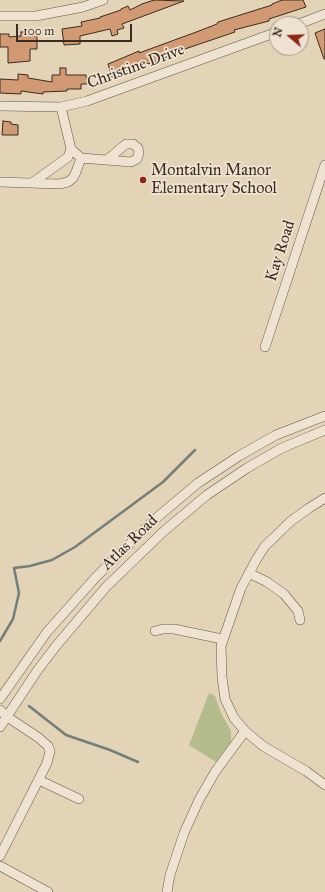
<!DOCTYPE html>
<html>
<head>
<meta charset="utf-8">
<style>
	body { margin:0 }
	#map { position:relative; width:325px; height:892px; overflow:hidden; background:#e3d4b7; font-family:"IM FELL Great Primer",serif }
	canvas { display:block }
	.north { position:absolute; left:269px; top:16px; width:40px; height:40px; box-sizing:border-box; background:#ede3d0; border:1px solid #a6998a; border-radius:50%; rotate:289deg; font-size:11px; font-weight:700; line-height:16px; text-align:center; color:#3b2b21 }
	.north::after { content:''; display:block; margin:auto; width:14px; height:18px; background:#8f2418; clip-path:polygon(50% 0,100% 100%,50% 72%,0 100%) }
	.scale { position:absolute; left:16px; top:24px; width:116px; height:18px; box-sizing:border-box; border:2px solid #3b2b21; border-top:0; padding-left:5px; font-size:12px; line-height:14px; white-space:nowrap; color:#3b2b21; -webkit-text-stroke:3px #ede3d0; paint-order:stroke }
</style>
</head>
<body>
<div id="map">
<canvas width="325" height="892"></canvas>
<div class="north">N</div>
<div class="scale">100 m</div>
</div>
<script>
const ctx = document.querySelector('canvas').getContext('2d');
ctx.lineJoin = 'round';
function paint(path, color) { ctx.fillStyle = color; ctx.fill(path, 'evenodd'); }
const toPath = rows => new Path2D(rows.map(r => 'M' + r).join(''));
function stroke(path, color, width, dash) { ctx.strokeStyle = color; ctx.lineWidth = width; ctx.lineCap = dash ? 'butt' : 'round'; ctx.setLineDash(dash || []); ctx.stroke(path); }
function write(font, color, halo, rows, align = 'center') {
  ctx.font = font + ' "IM FELL Great Primer",serif'; ctx.lineWidth = 3.5; ctx.setLineDash([]); ctx.textBaseline = 'middle'; ctx.strokeStyle = halo; ctx.fillStyle = color; for (const [text, x, y, turn = 0] of rows) {
    ctx.save(); ctx.translate(x, y); ctx.rotate((+turn || 0) * Math.PI / 180); ctx.textAlign = isNaN(turn) ? turn : align; if (halo) ctx.strokeText(text, 0, 0); ctx.fillText(text, 0, 0); ctx.restore();
  }
}
paint(toPath([
	[209,693,215,696,221,713,231,731,231,741,216,762,189,745]
]), '#b4bc8e');
stroke(toPath([
	[0,641,13,619,19,593,14,568,30,566,52,560,75,547,163,482,195,450],
	[29,706,66,735,110,750,138,762]
]), '#727f7a', 2.5);
const building = toPath([
	[154,0,184,1,122,24,124,28,117,30,118,34,112,36,110,29,80,36,80,44,64,45,62,29,82,26,81,22,100,18,100,17,121,10,121,9,128,6,130,10,142,4,154,0],
	[282,0,303,0,306,7,269,19,269,21,234,30,235,32,176,52,177,53,149,64,148,63,112,77,108,64,113,62,139,51,139,53,199,31,217,24,218,22,272,5,272,4,282,0],
	[325,29,325,59,324,59,315,33,325,29],
	[21,32,29,32,29,34,37,34,37,49,30,49,30,61,8,63,8,47,0,47,0,34,9,34,9,37,21,36,21,32],
	[60,68,66,68,66,75,86,75,87,84,81,84,81,89,67,89,67,91,43,92,43,94,21,91,21,94,0,93,0,79,18,80,18,74,28,75,28,78,52,82,52,75,60,75,60,68],
	[3,121,11,122,11,124,18,125,18,135,2,135,3,121]
]);
paint(building, '#d29a73');
stroke(building, '#3b2b21', 1);
const minor = toPath([
	[0,16,36,16,83,7,103,0],
	[299,24,325,14],
	[0,106,61,107,87,101,277,32],
	[81,158,131,162,137,159,139,153,138,148,133,144,126,144,108,159],
	[0,182,59,184,68,182,73,178,76,172,81,158,71,149,61,107],
	[32,183,68,157,71,149],
	[265,347,325,165],
	[325,498,309,508,291,521,265,546,256,560,241,588,221,646,222,677,225,699,234,718,245,731,263,746,306,771,325,785],
	[249,573,267,582,284,594,298,611,300,620],
	[155,631,163,629,174,629,222,639],
	[0,699,47,632,96,577,154,520,198,483,239,456,276,435,325,416],
	[0,710,6,716,39,738,48,746,50,751,47,763,0,856],
	[0,727,37,671,56,646,106,587,164,531,207,495,247,468,282,448,325,430],
	[39,780,79,799],
	[0,866,48,892],
	[167,892,170,875,184,833,199,800,215,772,245,731]
]);
stroke(minor, '#655546', 10);
stroke(minor, '#ede3d0', 9);
for (const [x, y, r, color] of [
	[143,180,4,"#8f2418"]
]) { const dot = new Path2D(); dot.arc(x, y, r, 0, 2 * Math.PI); ctx.fillStyle = color; ctx.fill(dot); stroke(dot, '#ede3d0', 1.5); }
write('16px', '#3b2b21', '#ede3d0', [
	["Christine Drive",136,67,-20],
	["Kay Road",281,251,-72],
	["Atlas Road",130,543,-44]
]);
write('16px', '#3b2b21', '#ede3d0', [
	["Montalvin Manor",151,171],
	["Elementary School",151,189]
], 'left');
</script>
</body>
</html>
